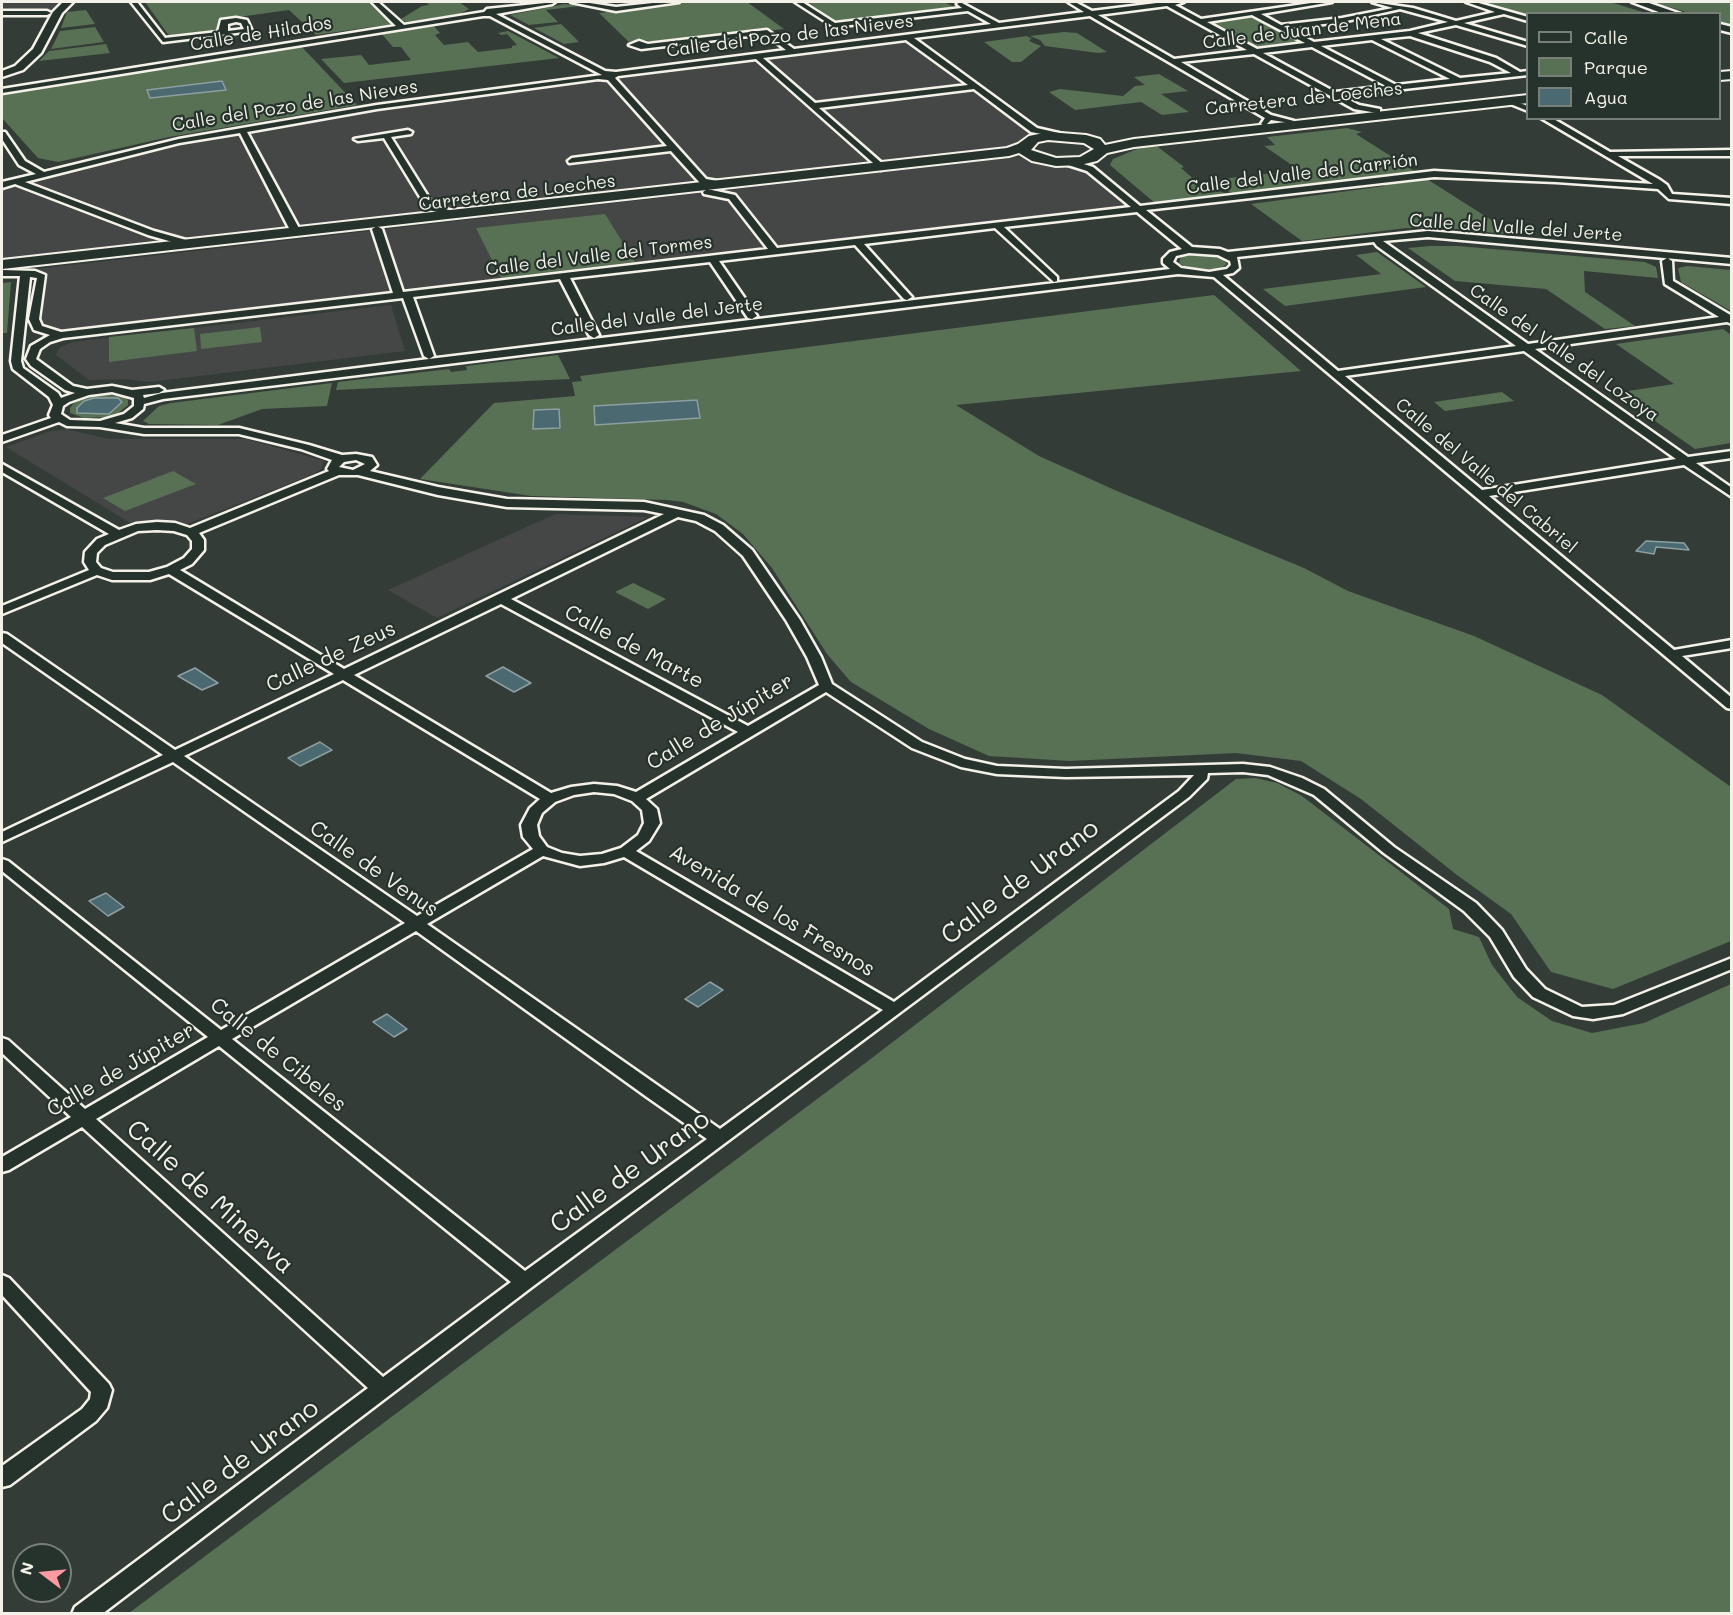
<!DOCTYPE html>
<html>
<head>
<meta charset="utf-8">
<style>
	body { margin:0 }
	#map { position:relative; width:1733px; height:1615px; overflow:hidden; background:#343c38; font-family:Mali,sans-serif }
	canvas { display:block }
	.frame { position:absolute; inset:0; border:3px solid #f4f1e8; pointer-events:none }
	.legend { position:absolute; left:1526px; top:12px; width:195px; height:108px; box-sizing:border-box; background:#26332d; border:2px solid #787f78; margin:0; padding:8px 10px; list-style:none; font-size:18px; color:#f4f1e8 }
	.legend li { display:flex; align-items:center; gap:12px; height:30px }
	.legend b { width:30px; border:2px solid #787f78 }
	.north { position:absolute; left:12px; top:1543px; width:60px; height:60px; box-sizing:border-box; background:#26332d; border:2px solid #787f78; border-radius:50%; rotate:286deg; font-size:16px; font-weight:700; line-height:24px; text-align:center; color:#f4f1e8 }
	.north::after { content:''; display:block; margin:auto; width:21px; height:27px; background:#ff9aa2; clip-path:polygon(50% 0,100% 100%,50% 72%,0 100%) }
</style>
</head>
<body>
<div id="map">
<canvas width="1733" height="1615"></canvas>
<div class="frame"></div>
<ul class="legend">
<li><b style="height:8px;background:#26332d"></b>Calle</li>
<li><b style="height:16px;background:#587054"></b>Parque</li>
<li><b style="height:16px;background:#4a6971"></b>Agua</li>
</ul>
<div class="north">N</div>
</div>
<script>
const ctx = document.querySelector('canvas').getContext('2d');
ctx.lineJoin = 'round';
function paint(path, color) { ctx.fillStyle = color; ctx.fill(path, 'evenodd'); }
const toPath = rows => new Path2D(rows.map(r => 'M' + r).join(''));
function stroke(path, color, width, dash) { ctx.strokeStyle = color; ctx.lineWidth = width; ctx.lineCap = dash ? 'butt' : 'round'; ctx.setLineDash(dash || []); ctx.stroke(path); }
function write(font, color, halo, rows, align = 'center') {
  ctx.font = font + ' Mali,sans-serif'; ctx.lineWidth = 4.5; ctx.setLineDash([]); ctx.textBaseline = 'middle'; ctx.strokeStyle = halo; ctx.fillStyle = color; for (const [text, x, y, turn = 0] of rows) {
    ctx.save(); ctx.translate(x, y); ctx.rotate((+turn || 0) * Math.PI / 180); ctx.textAlign = isNaN(turn) ? turn : align; if (halo) ctx.strokeText(text, 0, 0); ctx.fillText(text, 0, 0); ctx.restore();
  }
}
paint(toPath([
	[2,2,59,2,47,13,2,13],
	[909,38,1034,130,1035,135,1023,147,2,265,2,185,42,174,179,141,362,110],
	[1017,157,1037,158,1090,169,1140,210,62,335,38,328,42,277,2,273],
	[391,305,405,351,150,382,126,379,89,380,56,355,60,347,73,342],
	[65,429,110,439,246,439,324,461,321,469,314,474,187,524,157,520,132,524,6,447,48,432],
	[555,514,648,517,437,618,388,590]
]), '#454746');
paint(toPath([
	[145,2,368,2,392,24,316,35,289,10,231,18,220,22,221,30,217,33,175,37,170,37],
	[426,2,459,2,469,9,459,14,406,22,401,19,422,6,429,5],
	[690,2,747,2,784,29,661,43,644,40,629,42,599,13],
	[808,2,944,2,954,7,836,22],
	[1483,2,1610,2,1646,13,1527,15],
	[1651,2,1731,2,1731,25,1720,22,1720,14,1690,13],
	[565,4,580,6,546,10,558,22,529,25,510,15],
	[86,10,95,24,61,28,67,12],
	[1252,16,1304,43,1256,48,1211,22],
	[561,24,579,42,564,44,534,28],
	[433,25,440,33,435,35,444,45,468,42,478,52,512,48,512,46,517,45,507,34,501,35,498,33,508,31,559,58,344,83,321,59,361,55,369,65,411,60,401,47,393,47,381,33],
	[95,27,104,42,51,49,60,31],
	[1064,32,1077,33,1107,52,1098,53,1045,46,1040,40,1030,36],
	[1027,36,1032,39,1029,40,1031,42,1041,46,1021,62,1012,62,984,42],
	[106,44,110,53,39,61,49,51],
	[301,46,357,105,169,137,58,162,38,158,2,118,2,94],
	[1159,74,1188,91,1161,94,1189,112,1162,115,1141,102,1075,110,1049,92,1060,89,1123,96,1135,86,1145,85,1134,77],
	[1347,128,1362,132,1356,134,1515,235,1447,228,1406,228,1302,241,1251,204,1385,186,1371,177,1235,194,1204,181,1299,170,1264,146,1275,145,1267,137],
	[1133,146,1158,147,1184,167,1181,168,1197,182,1229,195,1155,203,1110,165,1113,159,1137,149],
	[605,214,635,262,501,278,476,228],
	[1430,246,1458,246,1645,262,1656,267,1658,278,1584,271,1585,292,1635,326,1605,329,1546,289,1455,281,1408,248],
	[1377,252,1426,287,1285,306,1263,289,1381,274,1356,255],
	[1206,253,1222,258,1227,264,1218,270,1209,271,1190,269,1179,263,1181,257],
	[1687,266,1731,270,1731,311,1681,282,1678,268],
	[11,282,7,333,2,333,2,283],
	[1214,295,1301,371,956,405,1039,456,1117,491,1304,568,1348,591,1474,636,1602,695,1731,787,1731,941,1613,989,1551,972,1511,914,1457,875,1361,799,1301,761,1236,753,1070,761,989,756,929,729,851,682,827,654,772,568,743,534,716,514,683,502,667,500,531,496,420,479,494,403,575,396,572,382,582,381,580,376],
	[260,327,262,342,201,349,200,334],
	[194,328,197,351,109,362,109,337],
	[1723,329,1731,335,1731,443,1695,449,1615,393,1674,384,1616,344],
	[558,355,570,379,336,390,338,382,449,369,451,372,467,370,466,366],
	[332,383,327,406,262,409,218,425,149,424,143,421,159,406,171,403],
	[1502,392,1514,401,1445,411,1434,402],
	[104,394,123,397,128,400,128,405,117,414,106,417,84,418,70,413,70,408,74,403,92,396],
	[173,471,196,484,125,511,103,498],
	[633,583,666,599,648,609,615,592],
	[1255,778,1277,783,1302,796,1449,909,1453,929,1479,937,1492,965,1517,997,1552,1021,1592,1033,1644,1023,1731,984,1731,1613,129,1613,868,1061,1236,779]
]), '#587054');
const water = toPath([
	[222,81,226,90,150,98,147,90,222,81],
	[94,398,118,398,122,402,109,414,77,413,77,408,84,401,94,398],
	[697,400,700,418,595,425,594,406,697,400],
	[559,409,560,428,533,429,534,410,559,409],
	[1646,541,1684,543,1689,550,1656,547,1654,554,1636,551,1646,541],
	[503,667,531,683,514,692,486,676,503,667],
	[195,668,218,683,202,690,178,676,195,668],
	[320,742,332,750,300,766,288,758,320,742],
	[106,893,124,907,108,916,89,901,106,893],
	[710,982,723,990,698,1007,685,999,710,982],
	[387,1014,407,1029,394,1037,373,1022,387,1014]
]);
paint(water, '#4a6971');
stroke(water, '#8e9fa1', 1.5);
const street = toPath([
	[131,2,137,2,165,38,218,32,221,20,236,18,247,20,252,31,163,42,131,2],
	[236,22,241,23,244,29,228,31,228,24,236,22],
	[372,2,378,2,404,25,484,12,487,9,555,2,552,4,496,14,605,71,616,72,786,50,765,34,641,49,629,45,639,41,648,44,767,30,794,49,991,24,968,11,834,27,795,2,802,2,835,23,962,8,957,4,960,2,999,23,1084,12,1068,2,1075,2,1092,11,1165,2,1184,2,1175,5,1201,19,1318,2,1332,2,1261,14,1281,25,1342,18,1393,8,1372,2,1413,8,1456,21,1495,12,1466,2,1475,2,1528,17,1528,21,1504,14,1464,23,1528,42,1528,46,1456,25,1418,33,1496,58,1520,72,1528,71,1528,75,1342,96,1359,105,1380,109,1380,113,1377,113,1354,109,1254,54,1181,62,1271,115,1294,121,1290,123,1271,120,1265,126,1261,124,1265,118,1090,16,914,38,1037,128,1063,134,1063,138,1031,132,974,89,819,108,884,165,884,169,881,170,756,59,618,76,615,78,706,179,723,182,723,186,720,187,700,183,671,151,569,163,568,161,572,158,667,146,608,80,598,79,377,109,247,132,301,232,296,235,291,232,240,133,179,143,25,182,154,231,193,242,195,244,190,247,148,235,15,184,2,188,2,182,36,174,19,165,2,139,2,132,5,132,25,161,44,172,179,139,242,128,377,105,602,75,490,16,483,16,2,93,2,89,396,26,372,2],
	[1167,6,1247,50,1174,59,1098,15,1167,6],
	[1400,9,1448,22,1410,31,1314,42,1288,28,1342,22,1400,9],
	[1252,15,1305,43,1257,49,1207,22,1252,15],
	[1410,36,1490,62,1511,73,1460,78,1381,39,1410,36],
	[906,40,968,85,815,103,763,58,906,40],
	[1372,40,1450,79,1396,85,1321,46,1372,40],
	[1312,47,1386,86,1335,92,1263,53,1312,47],
	[571,2,583,2,616,7,662,2,679,2,616,11,571,2],
	[2,11,47,11,51,13,47,15,2,15,2,11],
	[1508,99,1528,106,1528,111,1508,103,1508,99],
	[1541,118,1552,118,1610,152,1732,150,1732,156,1618,156,1660,180,1667,185,1672,194,1732,198,1732,204,1669,199,1658,189,1556,182,1434,177,1146,210,1192,247,1220,249,1228,252,1428,231,1732,258,1732,264,1428,237,1383,241,1528,344,1719,317,1665,284,1662,261,1667,258,1672,261,1673,281,1732,316,1732,324,1727,322,1535,349,1688,457,1732,451,1732,458,1696,463,1732,488,1732,497,1684,465,1489,496,1674,650,1732,640,1732,648,1682,656,1732,698,1732,709,1727,708,1214,277,1178,274,163,399,144,404,143,409,132,418,115,423,144,428,239,428,309,445,342,455,356,454,372,457,377,465,370,471,438,487,507,499,644,502,704,515,723,525,752,550,800,620,821,657,832,684,922,742,965,759,997,766,1066,769,1243,764,1270,767,1302,778,1324,789,1394,847,1476,903,1502,930,1526,969,1545,989,1582,1007,1614,1005,1732,958,1732,969,1623,1014,1593,1019,1573,1016,1533,997,1514,977,1490,937,1464,911,1384,853,1314,795,1268,775,1243,772,1208,773,1207,779,1189,797,532,1287,102,1614,72,1614,75,1607,368,1388,82,1127,9,1170,2,1172,2,1157,71,1117,2,1053,2,1038,8,1040,85,1109,208,1037,2,871,2,859,8,861,221,1030,405,923,173,762,2,842,2,832,163,755,2,643,2,633,7,634,175,750,334,674,169,574,150,580,112,580,97,575,2,614,2,606,89,570,84,562,85,552,97,539,109,534,2,472,2,464,119,530,136,524,157,522,175,523,190,528,329,471,327,469,332,460,301,449,239,434,144,434,100,427,67,426,59,422,2,442,2,435,51,418,49,415,53,405,49,397,13,369,11,361,20,276,2,276,2,270,35,271,45,275,39,319,42,326,61,332,393,293,372,229,377,226,382,229,403,292,768,249,729,199,704,194,703,192,707,189,735,195,777,248,1131,207,1087,171,1065,164,1064,162,1068,159,1093,167,1140,206,1434,171,1653,184,1541,118],
	[1137,212,1182,249,1170,252,1163,259,1163,263,1170,269,429,359,434,356,413,297,560,279,589,335,594,338,599,335,570,278,710,262,748,318,752,319,757,316,719,261,855,245,904,299,907,300,912,297,910,295,864,244,995,228,1054,282,1057,281,1057,277,1004,227,1137,212],
	[1374,242,1377,246,1516,346,1338,371,1223,275,1233,273,1239,268,1237,257,1374,242],
	[1189,253,1218,255,1230,261,1231,265,1227,269,1209,272,1181,268,1173,262,1176,256,1189,253],
	[30,277,37,278,29,319,34,330,50,335,31,346,26,359,31,366,65,390,75,393,61,398,58,393,23,368,21,361,30,277],
	[403,298,424,356,429,359,162,393,144,398,143,395,159,393,164,390,159,387,132,390,112,386,87,389,73,386,36,359,40,349,50,342,63,338,403,298],
	[1524,351,1676,459,1482,490,1345,376,1524,351],
	[112,392,134,398,134,406,124,414,100,421,70,420,61,414,63,406,69,402,89,395,112,392],
	[356,460,365,464,353,470,339,467,344,462,356,460],
	[339,475,358,475,438,495,507,507,644,510,664,514,344,669,180,570,192,564,204,550,204,540,199,533,339,475],
	[678,517,696,521,715,531,743,556,786,620,807,657,819,685,748,726,511,599,678,517],
	[157,530,174,531,187,535,192,541,192,549,184,558,167,567,149,572,113,572,101,568,96,562,97,553,105,545,138,531,157,530],
	[501,604,738,732,636,792,617,786,594,784,571,787,551,793,354,675,501,604],
	[343,680,540,799,530,808,521,825,523,837,533,849,417,916,184,756,343,680],
	[826,692,912,748,961,767,997,774,1066,777,1194,775,1179,791,894,1002,636,851,649,841,660,823,657,809,646,799,826,692],
	[594,792,614,794,632,801,642,810,644,823,638,835,621,848,602,854,580,856,562,853,547,847,539,836,537,825,542,813,555,802,574,795,594,792],
	[543,856,580,866,604,863,624,857,883,1010,720,1129,427,924,543,856],
	[416,931,647,1097,707,1139,525,1271,232,1039,416,931],
	[219,1046,511,1282,383,1377,96,1119,219,1046],
	[408,130,412,132,411,134,391,137,434,206,456,212,456,216,428,210,384,138,358,141,354,139,408,130],
	[2,1275,9,1278,109,1384,112,1390,107,1408,96,1421,10,1485,2,1487,2,1466,82,1409,90,1399,91,1392,2,1295,2,1275]
]);
const secondary = toPath([
	[63,2,73,2,62,13,41,53,23,70,2,77,2,71,15,66,33,49,53,12,63,2],
	[1632,2,1646,2,1681,14,1664,14,1632,2],
	[1720,24,1732,27,1732,33,1720,30,1720,24]
]);
const primary = toPath([
	[1732,71,1732,79,1720,80,1720,72,1732,71],
	[1528,95,1528,103,1134,147,1107,153,1097,161,1080,165,1056,166,1032,161,1019,153,1009,156,2,269,2,260,1007,148,1018,144,1029,136,1048,132,1086,135,1100,139,1105,145,1134,139,1528,95],
	[1048,140,1084,143,1094,149,1080,157,1056,158,1031,150,1038,142,1048,140]
]);
stroke(street, '#f4f1e8', 5);
stroke(secondary, '#f4f1e8', 5);
stroke(primary, '#f4f1e8', 4);
paint(street, '#26332d');
paint(secondary, '#26332d');
paint(primary, '#26332d');
write('18px', '#f4f1e8', '#26332d', [
	["Calle de Juan de Mena",1302,31,-7],
	["Calle de Hilados",261,34,-9],
	["Calle del Pozo de las Nieves",790,36,-7],
	["Carretera de Loeches",1304,99,-6],
	["Calle del Pozo de las Nieves",295,106,-9],
	["Calle del Valle del Carrión",1302,174,-7],
	["Carretera de Loeches",517,193,-7],
	["Calle del Valle del Jerte",1516,228,4],
	["Calle del Valle del Tormes",599,256,-7],
	["Calle del Valle del Jerte",657,317,-7],
	["Calle del Valle del Lozoya",1564,353,35],
	["Calle del Valle del Cabriel",1486,476,40]
]);
write('21px', '#f4f1e8', '#26332d', [
	["Calle de Marte",634,647,28],
	["Calle de Zeus",331,657,-25],
	["Calle de Júpiter",720,722,-31],
	["Calle de Venus",374,869,35],
	["Avenida de los Fresnos",772,911,31],
	["Calle de Cibeles",278,1055,39],
	["Calle de Júpiter",121,1070,-30]
]);
write('26px', '#f4f1e8', '#26332d', [
	["Calle de Urano",1020,882,-37],
	["Calle de Urano",630,1172,-36],
	["Calle de Minerva",210,1197,42],
	["Calle de Urano",240,1462,-37]
]);
</script>
</body>
</html>
